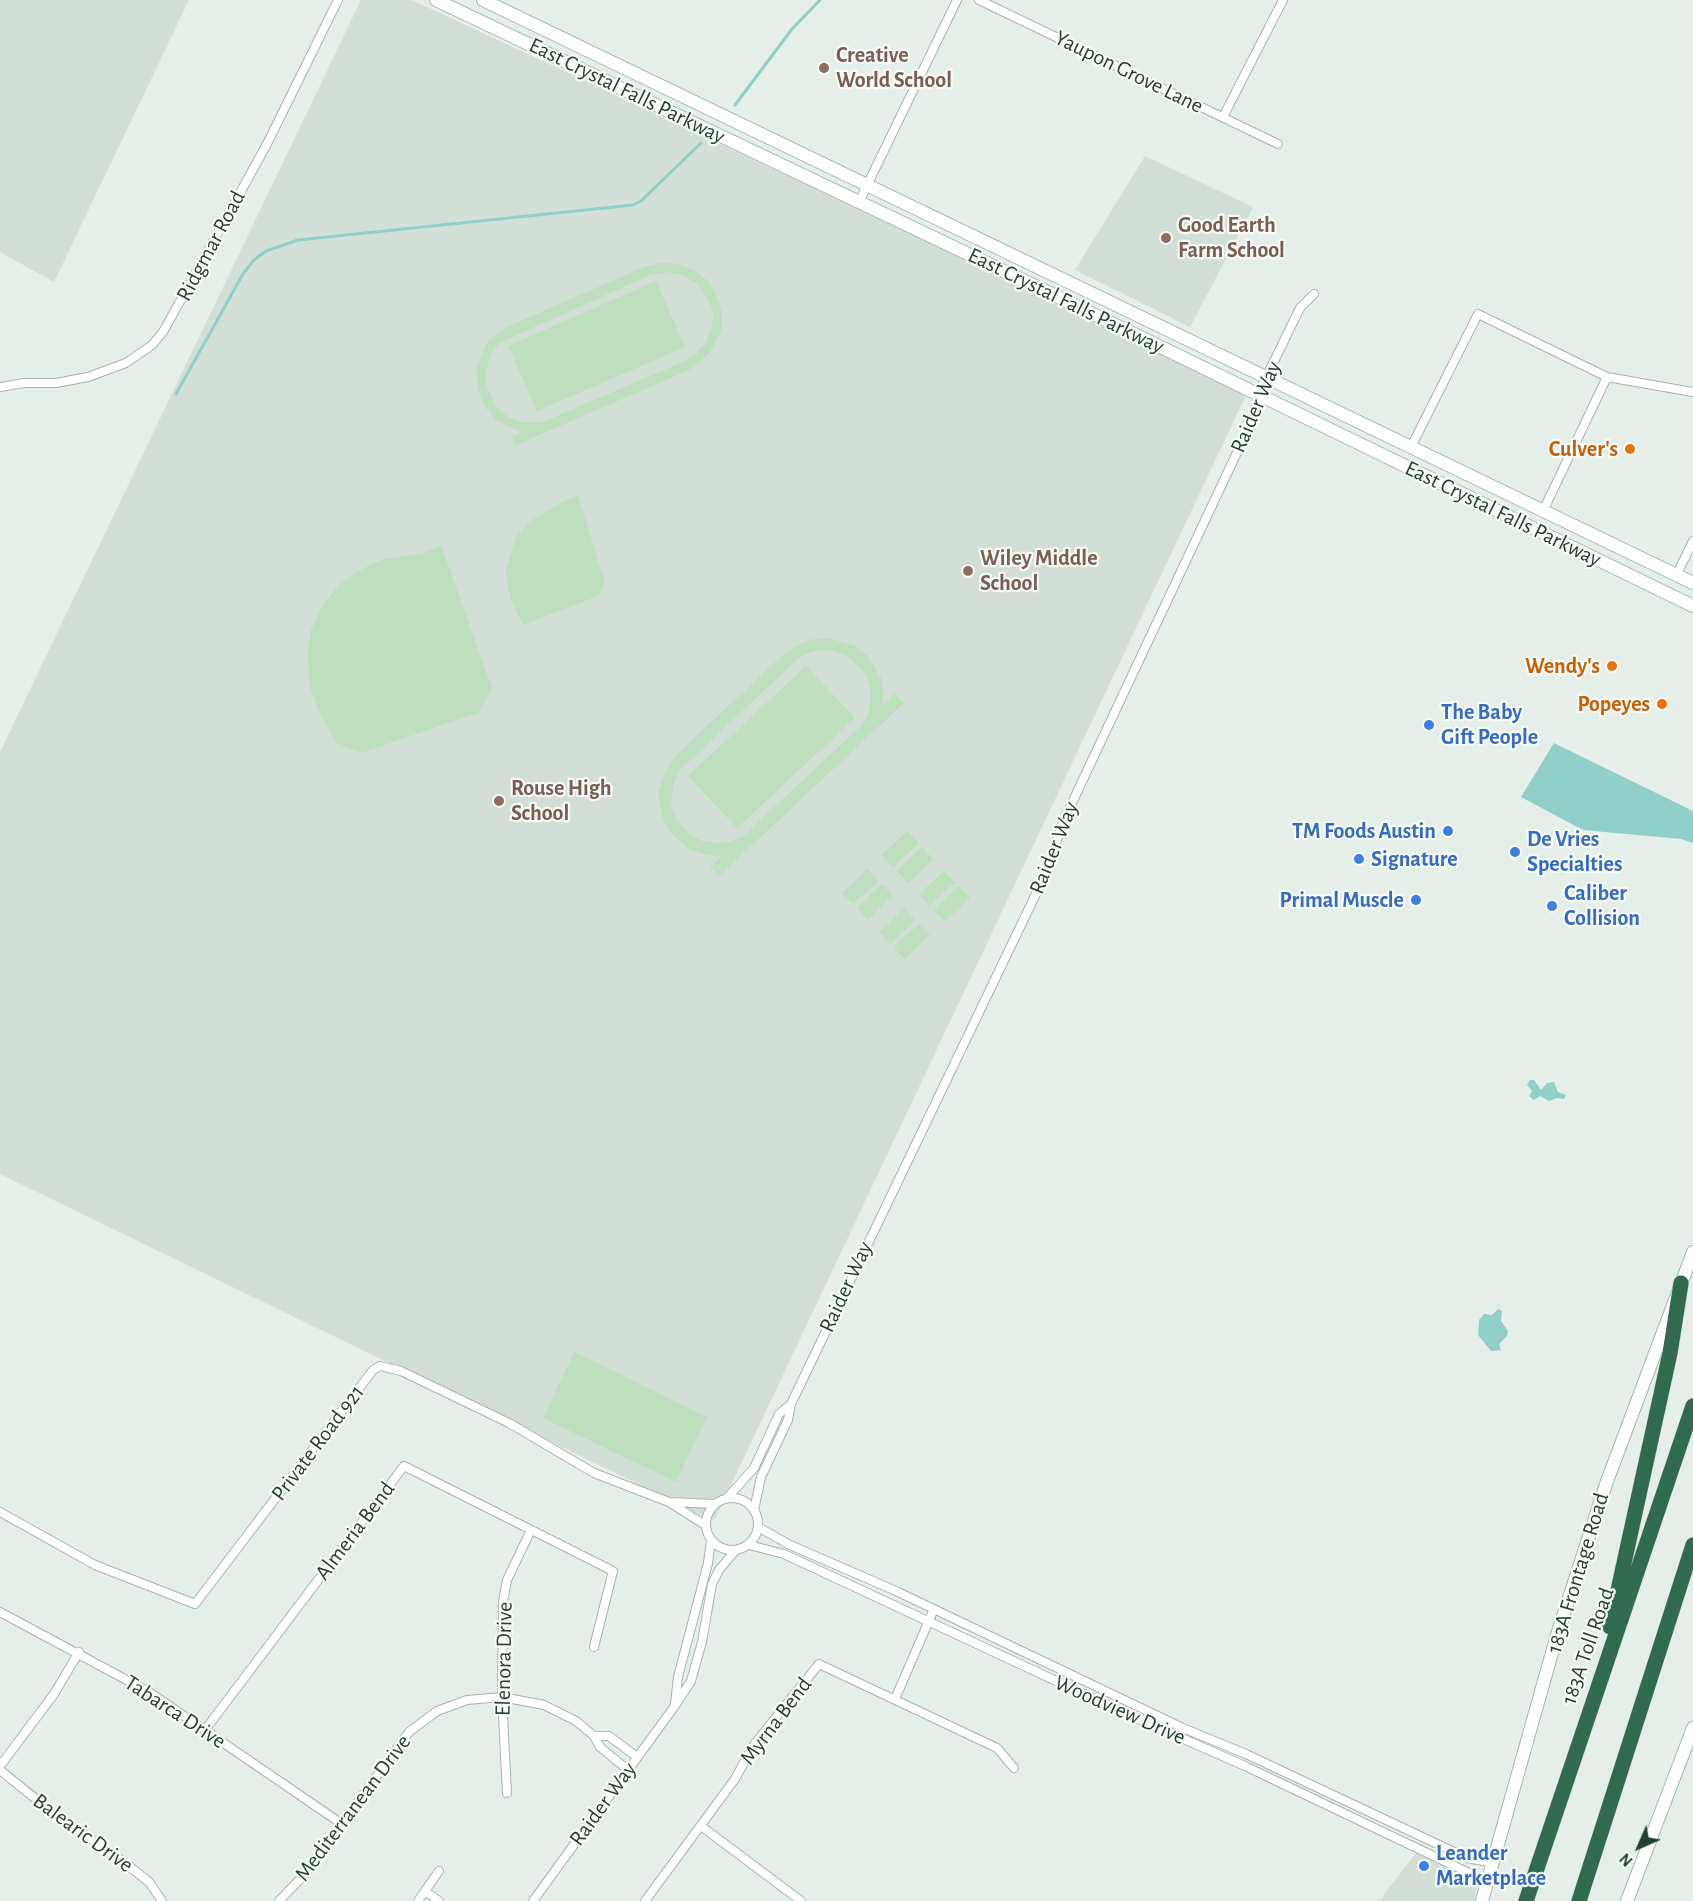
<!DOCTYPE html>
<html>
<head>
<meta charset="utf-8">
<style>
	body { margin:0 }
	#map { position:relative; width:1693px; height:1901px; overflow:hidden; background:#e5eee8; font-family:"Alegreya Sans",sans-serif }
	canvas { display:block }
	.north { position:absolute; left:1609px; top:1817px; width:60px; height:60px; -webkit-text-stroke:4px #f6faf7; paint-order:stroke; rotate:225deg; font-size:16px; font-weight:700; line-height:24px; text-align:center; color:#254031 }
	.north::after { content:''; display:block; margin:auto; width:21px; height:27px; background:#254031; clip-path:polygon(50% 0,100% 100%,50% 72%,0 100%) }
</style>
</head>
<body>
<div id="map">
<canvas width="1693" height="1901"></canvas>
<div class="north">N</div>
</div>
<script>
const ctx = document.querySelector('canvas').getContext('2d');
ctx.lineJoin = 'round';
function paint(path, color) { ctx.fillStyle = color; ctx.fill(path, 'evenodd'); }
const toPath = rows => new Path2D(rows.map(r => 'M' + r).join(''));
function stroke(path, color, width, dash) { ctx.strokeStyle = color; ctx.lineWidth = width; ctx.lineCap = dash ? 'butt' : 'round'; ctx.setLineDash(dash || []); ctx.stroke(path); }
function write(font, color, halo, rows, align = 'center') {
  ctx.font = font + ' "Alegreya Sans",sans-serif'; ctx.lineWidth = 4.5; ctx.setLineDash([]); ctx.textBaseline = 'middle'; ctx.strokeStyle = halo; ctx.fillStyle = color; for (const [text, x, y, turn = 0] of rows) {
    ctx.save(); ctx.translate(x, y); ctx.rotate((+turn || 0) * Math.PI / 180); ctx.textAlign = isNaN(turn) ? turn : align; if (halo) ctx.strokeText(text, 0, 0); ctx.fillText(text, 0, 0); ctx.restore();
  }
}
paint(toPath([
	[0,0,189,0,54,282,0,252],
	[361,0,412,0,1248,391,714,1521,0,1174,0,752],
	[1145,156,1253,207,1190,327,1075,270],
	[1416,1853,1470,1880,1476,1888,1475,1901,1379,1901]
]), '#d3ded6');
paint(toPath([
	[661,263,678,264,694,270,708,281,717,296,722,313,721,331,709,354,689,370,516,445,512,436,521,432,496,420,485,407,478,391,477,365,488,341,509,326,644,267],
	[669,272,683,275,696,283,709,300,713,314,712,328,706,342,697,353,685,361,543,422,522,422,508,417,497,407,487,388,485,374,491,353,501,342,648,276],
	[656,281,685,347,537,411,508,346],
	[578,496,605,582,598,596,523,625,511,599,505,573,516,536,529,522,568,499],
	[441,545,492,688,478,713,361,753,337,743,319,712,310,687,308,655,311,630,323,605,339,585,360,570,384,559,421,554],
	[827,638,853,645,868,656,882,680,883,705,895,694,904,703,719,876,710,867,722,856,706,855,689,849,675,837,664,822,658,795,666,769,677,754,785,653,808,640],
	[819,650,834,651,847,656,863,671,870,684,871,698,869,712,862,725,743,836,730,842,716,843,702,841,689,834,675,817,671,803,674,781,681,769,793,663,805,654],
	[806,666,855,718,737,828,688,776],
	[907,831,919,843,893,867,882,855],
	[922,847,933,859,908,883,897,871],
	[867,869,878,881,853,904,842,893],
	[944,871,955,882,930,906,919,894],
	[882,884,893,896,868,920,857,908],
	[959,886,970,898,944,922,934,910],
	[904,908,915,920,890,944,879,932],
	[919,924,930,935,904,959,894,947],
	[574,1352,707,1417,676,1482,543,1418]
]), '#bfdebf');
paint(toPath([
	[1554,743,1693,811,1693,843,1681,839,1583,830,1521,797],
	[1530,1080,1534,1080,1541,1090,1547,1083,1554,1082,1558,1092,1566,1095,1564,1099,1557,1098,1549,1101,1540,1096,1534,1100,1529,1096,1532,1091,1527,1085],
	[1498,1309,1502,1311,1501,1321,1508,1331,1507,1336,1499,1344,1501,1350,1491,1351,1478,1335,1479,1320,1484,1314,1492,1315]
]), '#90d0c9');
stroke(toPath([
	[735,105,792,29,820,0],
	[176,394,243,274,254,260,266,251,298,240,633,205,641,201,701,143]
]), '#90d0c9', 3);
const minor = toPath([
	[979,0,1278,144],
	[1223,117,1283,0],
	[859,202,957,0],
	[0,387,24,383,56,383,88,377,126,363,152,345,163,332,267,144,338,0],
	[1411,447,1478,314,1607,377,1693,392],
	[1543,511,1607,377],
	[1676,576,1693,541],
	'706 1524a26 26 0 1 1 52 0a26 26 0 1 1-52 0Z',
	[727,1498,754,1468,779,1414,791,1404],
	[669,1502,715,1504],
	[754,1510,761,1477,788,1420,791,1404,1046,873,1063,822,1257,410,1258,394,1300,308,1314,294],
	[0,1512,95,1565,195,1604,373,1370,380,1366,401,1371,509,1423,594,1473,669,1502,705,1525],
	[758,1527,790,1545,896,1591,1183,1728,1246,1754,1467,1858,1494,1863],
	[749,1545,784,1554,1125,1713,1245,1766,1488,1882],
	[0,1612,149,1692,342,1824],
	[895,1699,934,1609],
	[675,1704,678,1677,708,1563,711,1541],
	[205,1730,404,1466,613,1571,594,1647],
	[594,1736,609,1736,637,1757],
	[0,1766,54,1694,79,1652],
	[0,1770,47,1808,121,1860,149,1882,162,1901],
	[507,1793,502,1697,503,1602,507,1580,531,1530],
	[701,1826,801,1901],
	[425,1891,439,1901],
	[279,1901,306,1873,409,1732,437,1711,467,1700,502,1697,544,1705,576,1721,594,1736,600,1747,628,1770],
	[418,1901,439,1871],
	[533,1901,674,1707,691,1681,702,1642,712,1584,719,1570,735,1551],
	[645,1901,735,1779,753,1746,819,1664,997,1748,1014,1768]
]);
const secondary = toPath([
	[436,0,1054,295,1693,606],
	[483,0,1693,583],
	[1482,1901,1557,1635,1606,1484,1693,1252],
	[1627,1901,1693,1728]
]);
const motorway = toPath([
	[1610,1627,1670,1353,1681,1283],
	[1526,1901,1693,1406],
	[1579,1901,1693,1545]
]);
stroke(minor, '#a8b6ad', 10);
stroke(secondary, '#a4b9ac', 14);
stroke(motorway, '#c2cac5', 16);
stroke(minor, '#fff', 8);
stroke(secondary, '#fff', 12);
stroke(motorway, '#316b4f', 15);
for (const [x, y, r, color] of [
	[824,68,6,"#8d6e63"],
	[1166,238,6,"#8d6e63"],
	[1630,449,6,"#e8710a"],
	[968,571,6,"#8d6e63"],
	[1612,666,6,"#e8710a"],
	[1662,704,6,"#e8710a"],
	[1429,725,6,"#3f7fe0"],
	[499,801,6,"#8d6e63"],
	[1448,831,6,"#3f7fe0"],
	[1515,852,6,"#3f7fe0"],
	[1359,859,6,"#3f7fe0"],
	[1416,900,6,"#3f7fe0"],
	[1552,906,6,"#3f7fe0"],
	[1424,1866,6,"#3f7fe0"]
]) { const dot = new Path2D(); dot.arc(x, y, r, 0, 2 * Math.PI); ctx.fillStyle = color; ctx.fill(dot); stroke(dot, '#f6faf7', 2); }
write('bold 22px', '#785e54', '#f6faf7', [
	["Creative",836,55],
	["World School",836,80],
	["Good Earth",1178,225],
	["Farm School",1178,250],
	["Wiley Middle",980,558],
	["School",980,583],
	["Rouse High",511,788],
	["School",511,813]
], 'left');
write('22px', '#254031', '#f6faf7', [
	["Yaupon Grove Lane",1129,72,26],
	["East Crystal Falls Parkway",627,91,26],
	["Ridgmar Road",211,246,-62],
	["East Crystal Falls Parkway",1066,301,26],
	["Raider Way",1256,407,-67],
	["East Crystal Falls Parkway",1503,514,26],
	["Raider Way",1054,848,-68],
	["Raider Way",846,1287,-65],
	["Private Road 921",318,1443,-53],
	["Almeria Bend",355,1531,-53],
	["183A Frontage Road",1578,1573,-73],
	["183A Toll Road",1588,1646,-71],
	["Elenora Drive",504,1659,-89],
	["Woodview Drive",1120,1710,24],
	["Tabarca Drive",175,1712,33],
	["Myrna Bend",776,1721,-53],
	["Raider Way",603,1804,-54],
	["Mediterranean Drive",353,1808,-53],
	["Balearic Drive",83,1833,36]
]);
write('bold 22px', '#c56008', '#f6faf7', [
	["Culver's",1618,449],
	["Wendy's",1600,666],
	["Popeyes",1650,704]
], 'right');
write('bold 22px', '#366cbe', '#f6faf7', [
	["The Baby",1441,712],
	["Gift People",1441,737],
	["TM Foods Austin",1436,831,"right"],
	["De Vries",1527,839],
	["Specialties",1527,864],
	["Signature",1371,859],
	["Caliber",1564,893],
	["Collision",1564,918],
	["Primal Muscle",1404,900,"right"],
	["Leander",1436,1853],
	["Marketplace",1436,1878]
], 'left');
</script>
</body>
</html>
